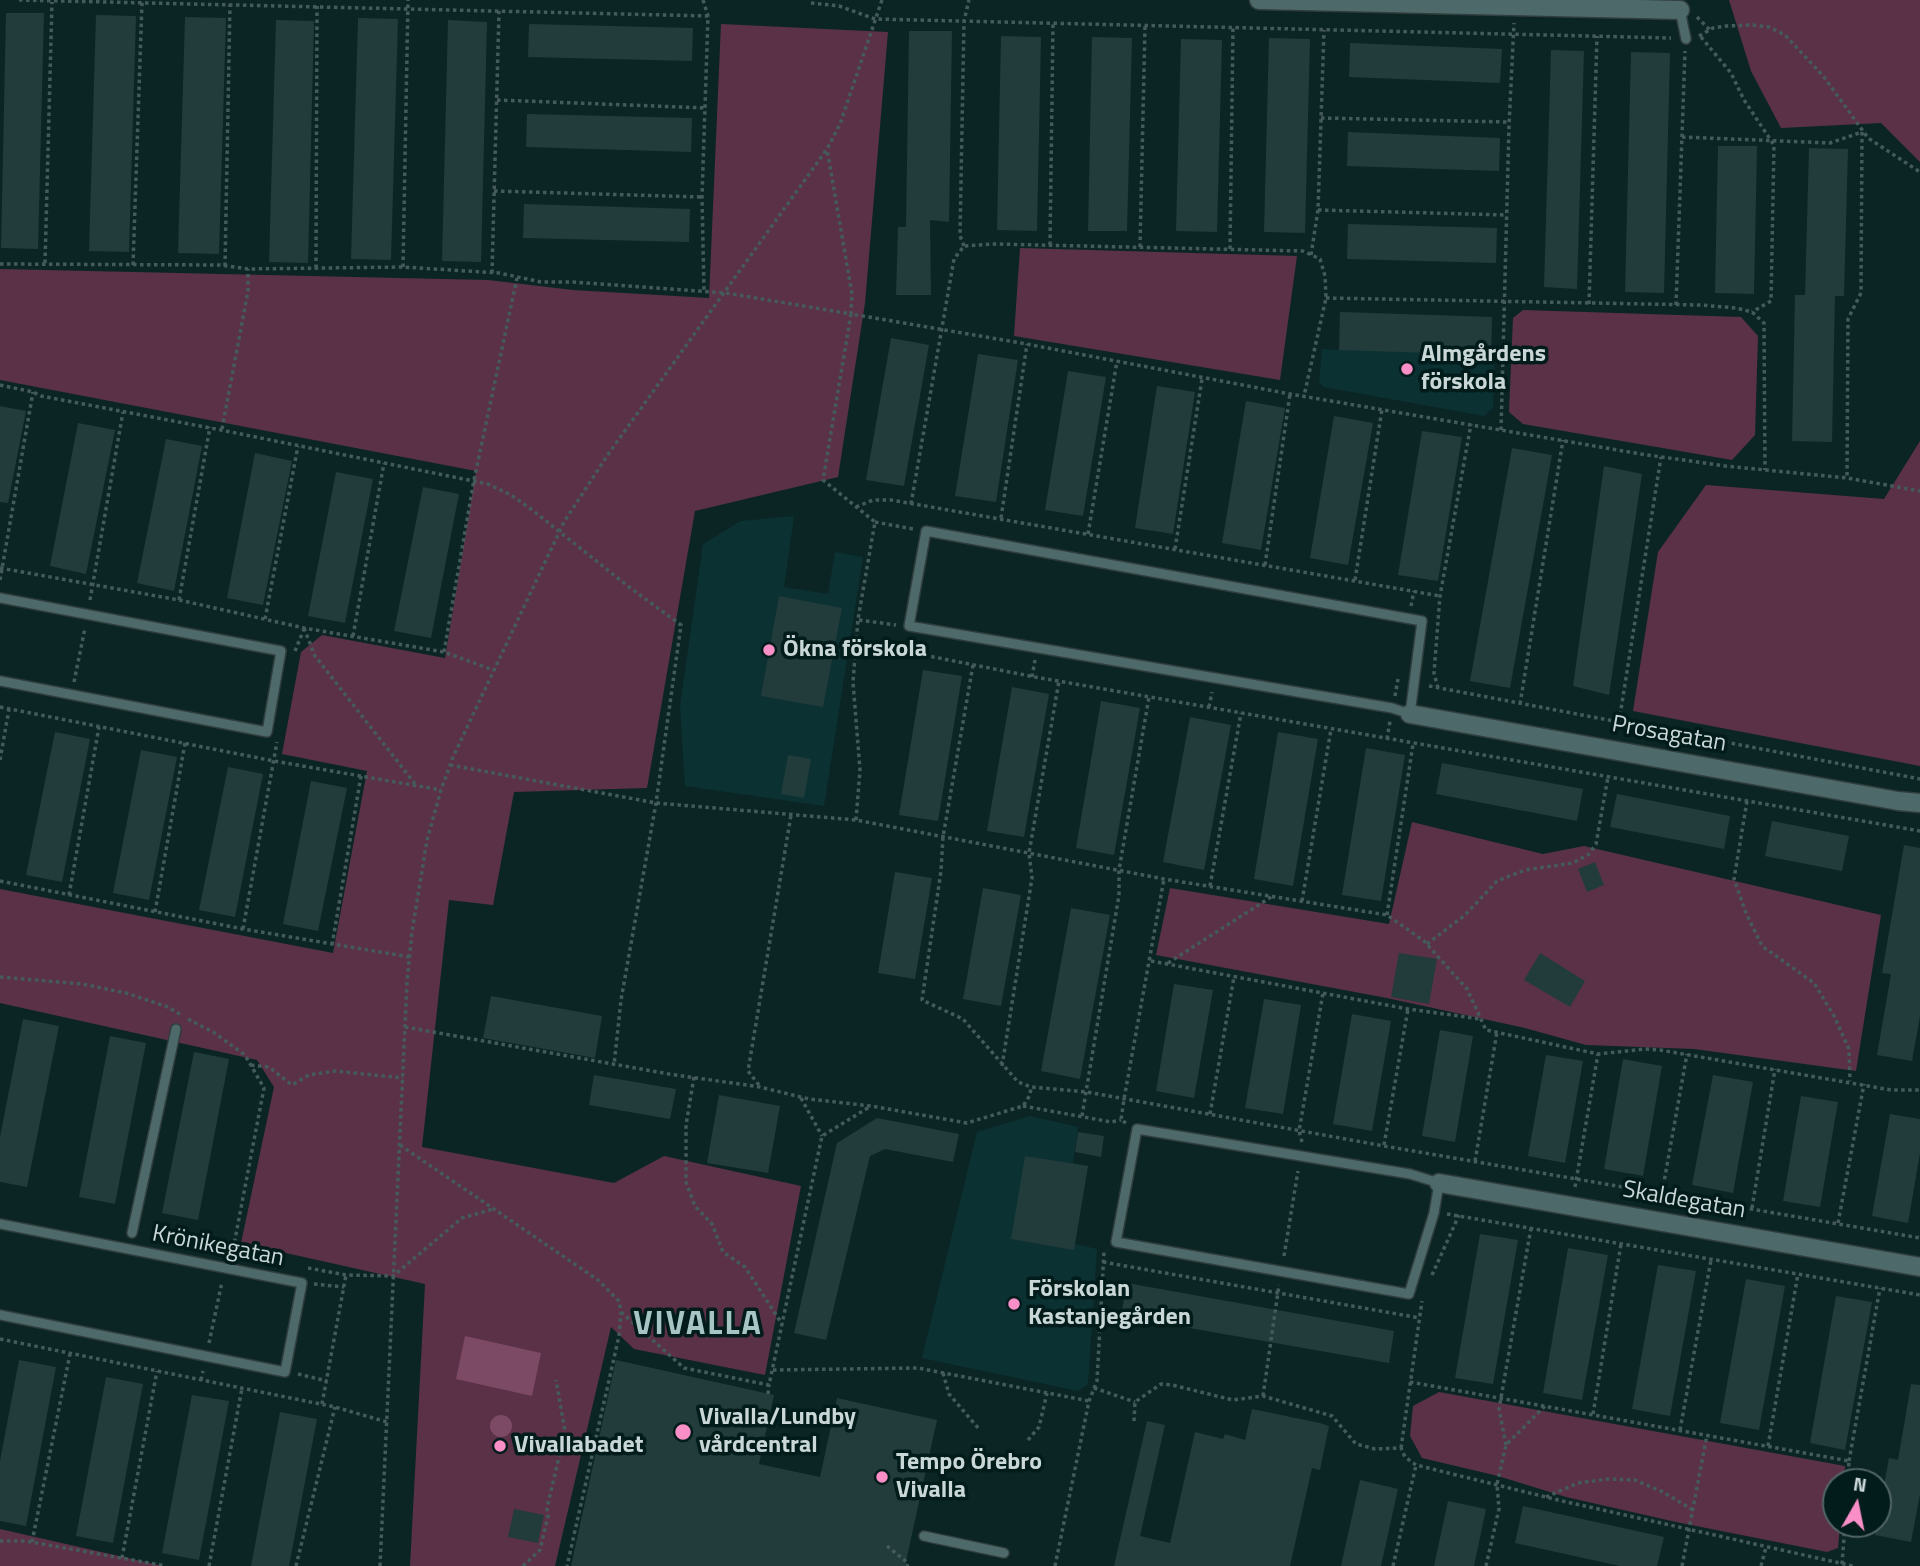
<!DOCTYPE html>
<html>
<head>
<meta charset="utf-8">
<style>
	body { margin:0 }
	#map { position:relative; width:1920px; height:1566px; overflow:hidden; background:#0b2525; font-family:"Titillium Web",sans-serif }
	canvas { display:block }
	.north { position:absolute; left:1822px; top:1468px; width:70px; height:70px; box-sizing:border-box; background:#021b1b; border:2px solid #526666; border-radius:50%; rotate:9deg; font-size:19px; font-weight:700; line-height:28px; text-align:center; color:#c9d7d7 }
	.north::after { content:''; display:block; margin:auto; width:24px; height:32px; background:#fa8fc8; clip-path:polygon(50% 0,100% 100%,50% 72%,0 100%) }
</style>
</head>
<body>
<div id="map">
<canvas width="1920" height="1566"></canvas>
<div class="north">N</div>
</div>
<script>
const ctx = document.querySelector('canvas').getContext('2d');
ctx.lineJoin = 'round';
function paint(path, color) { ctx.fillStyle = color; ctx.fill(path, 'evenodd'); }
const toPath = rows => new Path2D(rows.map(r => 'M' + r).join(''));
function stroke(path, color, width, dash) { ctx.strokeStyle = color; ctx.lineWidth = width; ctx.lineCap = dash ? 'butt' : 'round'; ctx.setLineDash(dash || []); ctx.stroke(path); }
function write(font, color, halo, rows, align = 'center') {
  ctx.font = font + ' "Titillium Web",sans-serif'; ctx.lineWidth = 7; ctx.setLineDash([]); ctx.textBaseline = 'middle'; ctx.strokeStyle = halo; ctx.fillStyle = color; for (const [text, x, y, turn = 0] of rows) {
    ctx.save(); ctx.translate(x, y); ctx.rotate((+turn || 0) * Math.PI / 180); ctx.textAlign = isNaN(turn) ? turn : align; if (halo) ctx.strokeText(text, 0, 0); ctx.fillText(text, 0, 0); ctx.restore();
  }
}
paint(toPath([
	[1340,312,1492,317,1491,354,1495,357,1493,408,1484,416,1324,387,1319,382,1322,349,1339,350],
	[794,516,784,587,828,594,835,552,863,557,824,806,685,786,680,706,703,544,741,521],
	[1030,1116,1078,1127,1073,1163,1088,1166,1075,1244,1097,1249,1088,1384,1078,1391,922,1358,977,1132]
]), '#0c3132');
paint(toPath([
	[1729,0,1920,0,1920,162,1881,123,1781,128,1751,71],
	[721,24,888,32,865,303,838,477,695,511,647,788,514,792,493,905,449,900,422,1147,614,1183,664,1156,801,1186,765,1375,634,1349,611,1327,555,1566,410,1566,425,1284,241,1243,274,1087,257,1060,0,1003,0,889,333,953,367,771,282,754,301,652,322,635,445,658,476,471,0,380,0,269,488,280,573,290,709,298],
	[1020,248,1297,256,1280,380,1014,336],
	[1523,310,1741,317,1758,336,1755,435,1732,460,1523,424,1509,412,1513,318],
	[1920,441,1920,766,1633,711,1658,552,1706,485,1884,499],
	[1412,822,1543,854,1584,846,1881,915,1856,1071,1694,1049,1586,1045,1525,1028,1387,998,1156,955,1170,888,1389,924],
	[1439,1392,1845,1466,1844,1482,1836,1482,1836,1524,1840,1524,1838,1548,1827,1552,1676,1522,1566,1497,1498,1476,1422,1458,1410,1436,1413,1406],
	[0,1529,163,1566,0,1566]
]), '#5b3147');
paint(toPath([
	[465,1336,541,1353,532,1396,456,1379],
	'490 1426a11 11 0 1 1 22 0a11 11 0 1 1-22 0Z'
]), '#7d4a65');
paint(toPath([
	[6,13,44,13,38,249,1,248],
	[96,15,136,16,129,252,89,251],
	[185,17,226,18,219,254,178,253],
	[358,18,398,19,391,260,351,259],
	[276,20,314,21,308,263,269,262],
	[448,20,487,22,481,262,442,261],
	[529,24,693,28,692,61,528,57],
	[909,31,952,31,949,222,930,220,931,295,896,295,898,227,906,227],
	[1001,36,1041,37,1037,231,997,230],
	[1092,37,1132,38,1127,231,1088,231],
	[1269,38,1310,39,1305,233,1264,232],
	[1181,39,1222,40,1217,232,1176,231],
	[1350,43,1502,49,1500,83,1349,77],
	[1551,50,1584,51,1577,289,1544,287],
	[1631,52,1670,53,1664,293,1625,292],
	[527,114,692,118,691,152,526,147],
	[1348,132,1500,138,1499,171,1347,166],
	[1718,146,1757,146,1754,294,1715,293],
	[1809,148,1848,149,1844,296,1835,296,1832,442,1792,441,1795,295,1805,295],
	[524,204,690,209,689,242,523,238],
	[1348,224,1497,228,1496,263,1347,259],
	[1340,312,1492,317,1491,355,1339,350],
	[891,338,929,345,904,486,866,480],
	[978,354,1018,360,996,502,955,496],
	[1068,371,1106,377,1083,516,1045,510],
	[1157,386,1195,392,1173,534,1135,528],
	[1246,401,1285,408,1261,550,1222,543],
	[0,406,26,411,8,503,0,502],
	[1334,416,1373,423,1348,565,1310,558],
	[78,423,115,430,86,574,50,566],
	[1422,431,1462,437,1438,581,1398,575],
	[166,439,202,446,174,591,137,583],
	[1512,448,1552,455,1510,688,1470,681],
	[255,453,292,461,263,605,227,598],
	[1604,466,1642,474,1609,695,1573,686],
	[336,472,373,479,345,623,308,616],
	[423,487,459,494,431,638,394,631],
	[779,596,842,608,823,707,761,696],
	[923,670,962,676,938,821,899,815],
	[1012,687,1049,694,1024,837,987,831],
	[1101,701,1140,708,1114,855,1076,848],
	[1190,717,1231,725,1204,870,1163,862],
	[55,732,90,739,62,882,26,875],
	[1278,732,1318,739,1293,886,1254,879],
	[1366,748,1405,755,1381,901,1342,895],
	[141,750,177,757,149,900,113,893],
	[788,755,811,759,804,798,781,794],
	[1442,763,1583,789,1577,821,1436,794],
	[228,767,263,774,235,917,199,910],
	[311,781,347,788,318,931,283,924],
	[1617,794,1730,816,1724,849,1610,827],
	[1772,821,1849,836,1842,871,1765,856],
	[1904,845,1920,848,1920,1016,1912,1061,1877,1055,1891,974,1882,973],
	[1595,862,1604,885,1587,892,1578,869],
	[895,872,932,878,915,979,878,973],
	[983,888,1021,895,1001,1006,963,999],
	[1071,908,1110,915,1080,1079,1041,1071],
	[1399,953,1437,959,1429,1004,1391,997],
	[1540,953,1585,981,1570,1007,1524,980],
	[1174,984,1213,990,1194,1098,1156,1091],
	[491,996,602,1016,595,1058,483,1038],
	[1264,999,1301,1005,1283,1114,1245,1108],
	[1352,1014,1391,1021,1372,1131,1333,1124],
	[23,1019,59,1026,27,1187,0,1182,0,1137],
	[1440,1030,1473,1036,1455,1142,1422,1136],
	[110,1036,146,1043,115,1204,79,1197],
	[194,1052,229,1059,198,1220,162,1213],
	[1546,1055,1583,1061,1565,1163,1528,1156],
	[1623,1059,1662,1066,1643,1176,1604,1169],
	[594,1075,676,1089,670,1119,589,1105],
	[1713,1075,1753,1082,1733,1193,1692,1185],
	[719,1095,780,1106,768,1173,707,1163],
	[1801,1096,1838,1102,1820,1207,1783,1201],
	[1890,1114,1920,1119,1920,1153,1908,1223,1872,1216],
	[877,1118,959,1134,953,1162,885,1149,870,1156,826,1340,794,1333,837,1143],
	[1078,1132,1104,1136,1101,1157,1075,1152],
	[1025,1156,1088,1166,1074,1250,1011,1239],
	[1480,1234,1518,1240,1493,1384,1455,1378],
	[1568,1248,1608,1255,1582,1400,1543,1393],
	[1658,1265,1696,1271,1670,1416,1632,1409],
	[1746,1279,1785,1286,1759,1430,1720,1423],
	[1127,1283,1394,1331,1389,1363,1121,1316],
	[1836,1296,1872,1302,1845,1450,1810,1443],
	[19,1360,56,1367,26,1526,0,1521,0,1461],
	[616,1360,774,1395,759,1464,820,1477,837,1398,937,1420,905,1566,571,1566],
	[106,1377,143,1384,113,1543,76,1536],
	[1911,1384,1920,1385,1920,1494,1911,1542,1875,1535,1889,1458,1898,1460],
	[192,1395,229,1401,199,1560,162,1553],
	[1252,1409,1320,1423,1329,1426,1320,1470,1312,1468,1290,1566,1114,1566,1147,1421,1165,1425,1140,1536,1170,1543,1195,1432,1223,1439,1225,1434,1245,1440],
	[280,1412,317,1419,289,1566,251,1566],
	[1360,1480,1398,1489,1381,1566,1341,1566],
	[1448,1501,1486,1509,1474,1566,1434,1566],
	[1523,1506,1664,1537,1657,1566,1620,1566,1515,1543],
	[514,1509,544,1515,538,1543,508,1537]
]), '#223b3b');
const lane = toPath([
	[1680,10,1686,39],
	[926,531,1422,621,1410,714,1392,708,909,626,926,531],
	[0,598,281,651,267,732,0,681],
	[1137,1129,1410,1174,1439,1183,1434,1213,1409,1294,1116,1242,1137,1129],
	[0,1224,302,1283,285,1372,0,1315],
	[132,1233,176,1029],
	[924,1536,1004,1553]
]);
const street = toPath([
	[1259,0,1680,10],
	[1410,714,1898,801,1920,803],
	[1439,1183,1920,1267]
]);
stroke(lane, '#303d3e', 12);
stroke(street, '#303d3e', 21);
stroke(toPath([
	[19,0,708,16],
	[703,0,708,16,702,197,704,291],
	[811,3,839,6,875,19,1671,38],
	[1697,17,1710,30],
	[1699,36,1713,28,1726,26,1752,25,1769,27,1785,35,1824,77,1868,138,1920,172],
	[1701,37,1731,73,1744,100,1774,145,1771,301,1752,312],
	[497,100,707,108],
	[1321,118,1508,122],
	[1682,137,1830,143,1862,132,1861,293,1848,319,1847,478],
	[494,191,702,197],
	[1318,210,1507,215],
	[1050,245,1053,24],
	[964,246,960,236,964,21,969,0],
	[1140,247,1145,26],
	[1230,249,1233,28],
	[1311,255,1318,210,1324,30],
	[45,263,52,2],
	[0,264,220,265,248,269,403,267,499,273,541,282,573,282,726,293,851,314,852,294,827,149],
	[133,265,142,2],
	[225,266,230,4],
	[403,267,408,0],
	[316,268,317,6],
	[492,273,499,11],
	[1326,298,1700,305,1736,308,1752,312,1764,323,1765,470],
	[1589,304,1597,36],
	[1676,305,1685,51],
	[0,385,33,392,41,396,221,430,488,484,511,495,531,509,629,587,681,625,656,803,621,1000,614,1065],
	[222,429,248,291,248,269],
	[1501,430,1509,126,1514,23],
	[911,504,954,259,964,246,995,244,1303,251,1320,259,1325,276,1326,298,1304,396],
	[856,507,873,500,891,500,1440,596],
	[1001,518,1027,344],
	[875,522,913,529],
	[1088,534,1117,361],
	[1175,549,1202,379],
	[1265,565,1290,394],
	[0,568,179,600,304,628,444,652,493,670],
	[0,580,33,392],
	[1355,580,1382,409],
	[90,600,123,412],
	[179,600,210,427],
	[1411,606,1414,591],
	[265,619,298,446],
	[859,620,896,625],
	[304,628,315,656,416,785],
	[353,636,384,463],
	[855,648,893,649,1035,677,1920,831],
	[295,651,304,629],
	[444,652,474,480,517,278],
	[973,665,943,837,941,871,922,1000,963,1019,1018,1082,1031,1087,1087,1092,1384,1146,1920,1238],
	[1032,677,1035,660],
	[74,682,85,628],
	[1429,686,1920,779],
	[1438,688,1434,673,1440,596,1471,424],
	[1395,696,1398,679],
	[1520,704,1563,440],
	[0,707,274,761,441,790],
	[1209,707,1212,692],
	[1619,722,1661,457],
	[1387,739,1390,721],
	[0,760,9,709],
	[450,765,656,803,856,820,1164,879,1387,915,1424,941,1467,989,1486,1030,1598,1054,1645,1049,1660,1050,1891,1090,1920,1090],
	[1747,801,1734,879,1746,913,1762,946,1814,983,1834,1016,1849,1049,1850,1081],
	[856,820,860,770,853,682,858,619,875,522,823,480,851,314,1021,343,1290,394,1641,454,1725,466,1847,478,1920,491],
	[0,881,243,929,410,957],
	[1210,886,1241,713],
	[69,895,99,727],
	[1302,901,1331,729],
	[155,912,185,743],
	[1387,915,1413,744],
	[243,929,277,742],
	[1427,944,1465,915,1497,881,1525,870,1573,863,1589,854,1596,844,1608,777],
	[332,945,361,776],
	[1151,961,1408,1009,1481,1019],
	[1168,963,1271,897],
	[0,977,82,984,126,993,168,1007,181,1015],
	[188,1019,213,1032,245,1055,264,1088,232,1255],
	[405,1027,669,1074,760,1087,809,1099,871,1106,967,1123,1023,1106,1030,1095,1031,1087],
	[251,1065,269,1067,292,1085,309,1075,335,1071,403,1078],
	[1002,1066,1032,878,1029,853,1059,681],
	[694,1077,686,1125,686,1182,695,1206,712,1224,723,1252,745,1267,782,1324],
	[759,1085,748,1071,791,815],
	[801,1098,822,1136],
	[1023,1106,1111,1122,1121,1120],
	[1210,1114,1234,977],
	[1082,1116,1119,895,1119,870,1149,697],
	[1126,1123,1121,1120,1124,1099,1164,879],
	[1302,1142,1299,1131,1323,993],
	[400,1145,598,1280,619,1301,621,1312,619,1336,567,1566],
	[1384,1145,1408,1009],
	[1475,1161,1497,1032],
	[1575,1187,1598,1054],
	[1662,1193,1687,1054],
	[1752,1208,1775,1069],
	[1447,1214,1920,1295],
	[1838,1223,1864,1084],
	[1284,1256,1298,1171],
	[1103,1262,1420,1318],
	[308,1268,346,1275,393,1276,462,1218,493,1209],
	[1432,1275,1459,1215],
	[314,1284,344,1287],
	[621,1312,684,1368,769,1385,822,1136,871,1106],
	[0,1339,335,1407,387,1422],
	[209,1343,222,1282],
	[773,1370,918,1368,1089,1401],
	[943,1373,949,1394,979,1429],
	[298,1374,327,1381],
	[201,1380,203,1371],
	[1410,1382,1849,1461,1848,1482],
	[1094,1388,1135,1402],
	[768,1394,769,1385],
	[1263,1396,1279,1285],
	[322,1404,346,1275],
	[1593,1414,1621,1244],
	[1134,1421,1135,1402,1161,1384,1172,1385,1233,1400,1263,1396,1332,1416,1356,1444,1375,1449,1401,1448,1405,1457,1416,1465,1558,1500,1853,1566],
	[1680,1430,1711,1260],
	[1028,1440,1039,1427,1047,1393],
	[1506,1445,1499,1409,1531,1228],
	[1768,1446,1798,1274],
	[1401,1448,1422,1301],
	[1849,1461,1880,1288],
	[1546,1497,1578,1483,1608,1479,1635,1480,1663,1492,1693,1510],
	[0,1541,26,1541,166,1566],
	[32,1542,70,1354],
	[887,1546,908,1563,907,1566],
	[122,1558,157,1371],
	[1842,1564,1845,1524],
	[209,1566,242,1388],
	[296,1566,335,1407],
	[380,1566,407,982,412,932,427,840,441,790,453,757,564,522,609,453,827,149,840,124,882,0],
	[523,1566,540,1550,548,1516,547,1508,565,1431,556,1380],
	[1055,1566,1089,1401,1097,1381,1104,1252],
	[1393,1566,1416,1465],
	[1486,1566,1499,1509,1497,1484,1506,1445,1545,1406],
	[1682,1566,1707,1435],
	[1761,1566,1766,1547]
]), '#455b5b', 3.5, [3.5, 3.5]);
stroke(lane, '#4e6969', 9);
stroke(street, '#4e6969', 18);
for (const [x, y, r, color] of [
	[1407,369,7,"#fa8fc8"],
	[769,650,7,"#fa8fc8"],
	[1014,1304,7,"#fa8fc8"],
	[683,1432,9,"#fa8fc8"],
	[500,1446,7,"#fa8fc8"],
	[882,1477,7,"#fa8fc8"]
]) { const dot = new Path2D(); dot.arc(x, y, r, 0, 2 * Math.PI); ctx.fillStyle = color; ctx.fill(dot); stroke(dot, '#021b1b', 2.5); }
write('bold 24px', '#c9d7d7', '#021b1b', [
	["Almgårdens",1421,355],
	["förskola",1421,383],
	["Ökna förskola",783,650],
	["Förskolan",1028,1290],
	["Kastanjegården",1028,1318],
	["Vivalla/Lundby",699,1418],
	["vårdcentral",699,1446],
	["Vivallabadet",514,1446],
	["Tempo Örebro",896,1463],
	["Vivalla",896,1491]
], 'left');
write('24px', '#c9d7d7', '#021b1b', [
	["Prosagatan",1669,735,10],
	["Skaldegatan",1684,1201,10],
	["Krönikegatan",218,1247,11]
]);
ctx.letterSpacing = '2px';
write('bold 32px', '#a8c5c5', '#021b1b', [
	["VIVALLA",698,1326]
]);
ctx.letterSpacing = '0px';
</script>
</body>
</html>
